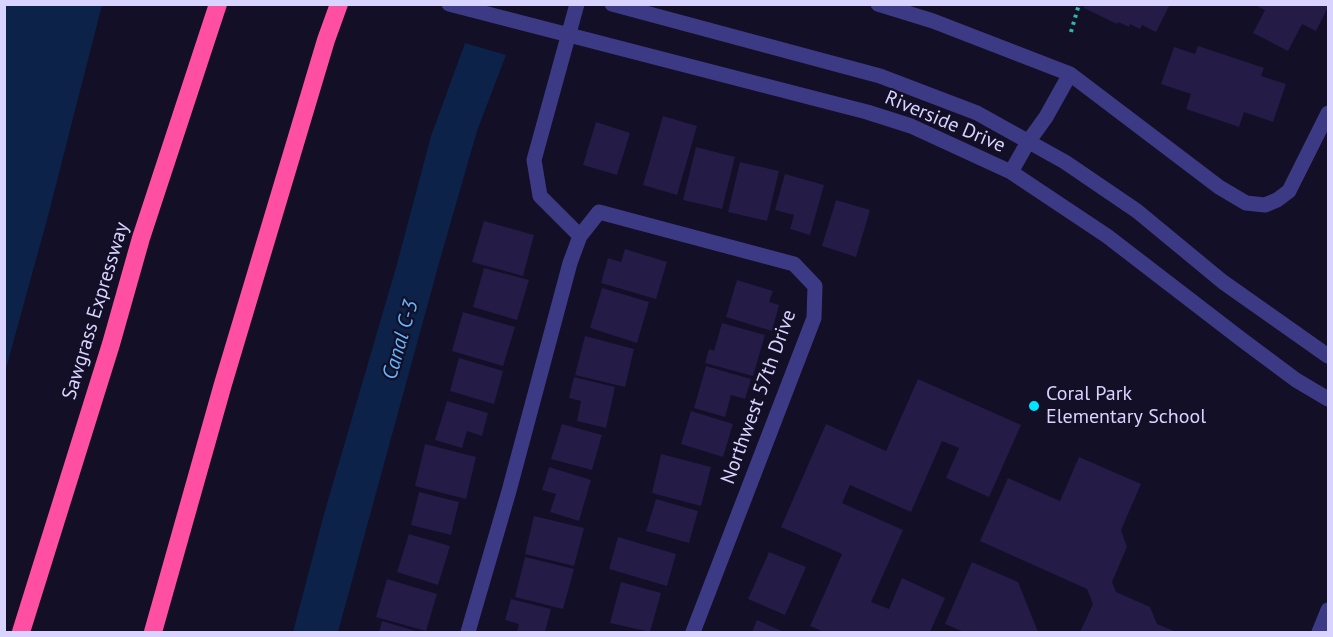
<!DOCTYPE html>
<html>
<head>
<meta charset="utf-8">
<style>
	body { margin:0 }
	#map { position:relative; width:1333px; height:637px; overflow:hidden; background:#130f26; font-family:"PT Sans",sans-serif }
	canvas { display:block }
	.frame { position:absolute; inset:0; border:6px solid #d9d4ff; pointer-events:none }
</style>
</head>
<body>
<div id="map">
<canvas width="1333" height="637"></canvas>
<div class="frame"></div>
</div>
<script>
const ctx = document.querySelector('canvas').getContext('2d');
ctx.lineJoin = 'round';
function paint(path, color) { ctx.fillStyle = color; ctx.fill(path, 'evenodd'); }
const toPath = rows => new Path2D(rows.map(r => 'M' + r).join(''));
function stroke(path, color, width, dash) { ctx.strokeStyle = color; ctx.lineWidth = width; ctx.lineCap = dash ? 'butt' : 'round'; ctx.setLineDash(dash || []); ctx.stroke(path); }
function write(font, color, halo, rows, align = 'center') {
  ctx.font = font + ' "PT Sans",sans-serif'; ctx.lineWidth = 4.5; ctx.setLineDash([]); ctx.textBaseline = 'middle'; ctx.strokeStyle = halo; ctx.fillStyle = color; for (const [text, x, y, turn = 0] of rows) {
    ctx.save(); ctx.translate(x, y); ctx.rotate((+turn || 0) * Math.PI / 180); ctx.textAlign = isNaN(turn) ? turn : align; if (halo) ctx.strokeText(text, 0, 0); ctx.fillText(text, 0, 0); ctx.restore();
  }
}
paint(toPath([
	[5,4,102,5,48,216,5,372],
	[465,43,506,55,477,131,439,263,338,632,293,632,324,514,397,264,431,136]
]), '#0c2248');
paint(toPath([
	[1085,4,1170,4,1156,32,1142,25,1140,29,1130,24,1129,27,1118,22,1117,24,1084,8],
	[1258,4,1328,4,1328,7,1316,31,1302,24,1288,51,1253,33,1265,10,1257,6],
	[1198,46,1264,68,1261,76,1286,84,1273,122,1244,112,1239,127,1186,109,1191,94,1161,84,1174,47,1195,54],
	[663,116,697,126,677,195,643,185],
	[596,122,630,133,617,175,583,165],
	[696,147,735,157,722,209,683,200],
	[740,162,779,171,767,221,728,212],
	[785,174,824,185,810,235,790,229,794,215,775,210],
	[836,200,870,210,856,257,822,246],
	[484,221,534,235,523,276,472,262],
	[625,249,667,262,656,299,601,283,608,258,621,262],
	[484,268,529,280,517,320,473,307],
	[737,280,773,291,769,302,779,305,772,331,726,317],
	[602,288,649,302,637,343,590,328],
	[463,312,515,327,503,366,452,351],
	[722,323,765,335,753,376,705,363,709,349,714,351],
	[585,336,634,349,625,387,575,375],
	[459,358,503,371,494,404,450,391],
	[706,366,751,379,745,399,731,395,725,417,694,408],
	[574,377,615,387,606,428,577,421,581,401,569,398],
	[918,379,1021,425,989,497,946,478,959,448,942,441,911,512,850,485,842,503,903,530,871,602,889,609,902,578,945,598,930,632,824,632,810,626,842,554,781,527,826,424,886,451],
	[447,401,488,413,482,436,467,431,462,448,435,440],
	[691,411,733,424,723,457,681,444],
	[562,424,602,435,592,470,551,459],
	[425,444,476,457,466,499,415,486],
	[661,454,711,467,701,506,652,493],
	[1079,457,1141,484,1121,530,1127,547,1112,582,1116,592,1150,607,1157,624,1176,632,1080,632,1093,604,1087,589,980,541,1008,478,1060,501],
	[549,467,591,480,579,521,550,512,556,494,542,490],
	[419,492,459,502,451,535,411,525],
	[656,499,698,511,689,543,646,531],
	[534,516,584,528,574,566,525,554],
	[409,534,450,546,438,585,397,572],
	[618,537,676,554,667,586,609,569],
	[769,552,806,567,785,615,748,599],
	[525,557,574,569,563,609,515,597],
	[972,562,1018,582,1038,632,964,632,945,624],
	[387,579,437,594,426,631,376,617],
	[621,582,661,593,650,632,610,623],
	[511,599,551,609,545,632,517,632,519,624,505,620],
	[757,620,784,632,752,632],
	[382,621,419,632,379,632]
]), '#241b47');
stroke(toPath([
	[1071,32,1079,4]
]), '#2fb8b0', 4, [3, 4.5]);
stroke(toPath([
	[449,4,867,112,911,126,1011,172,1107,236,1241,339,1296,380,1328,399],
	[577,4,534,160,540,196,580,236],
	[612,4,880,76,977,113,1065,162,1137,211,1223,282,1328,356],
	[878,4,933,21,1070,74,1219,187,1246,203,1265,205,1277,200,1289,191,1328,113],
	[1011,172,1028,142,1046,117,1070,74],
	[468,632,509,491,570,263,580,236,599,212,794,264,815,286,814,318,693,632],
	[1319,632,1328,610]
]), '#3d3a85', 15);
stroke(toPath([
	[21,632,111,344,141,238,218,4],
	[153,632,223,384,326,40,339,4]
]), '#ff4fa3', 18);
for (const [x, y, r, color] of [
	[1034,406,6,"#00e5ff"]
]) { const dot = new Path2D(); dot.arc(x, y, r, 0, 2 * Math.PI); ctx.fillStyle = color; ctx.fill(dot); stroke(dot, '#130f26', 2); }
write('20px', '#d9d4ff', '#130f26', [
	["Riverside Drive",945,122,23],
	["Sawgrass Expressway",96,311,-73],
	["Northwest 57th Drive",759,397,-70]
]);
write('20px', '#d9d4ff', '#130f26', [
	["Coral Park",1046,394],
	["Elementary School",1046,417]
], 'left');
write('italic 21px', '#62b6ff', '#130f26', [
	["Canal C-3",401,340,-74]
]);
</script>
</body>
</html>
